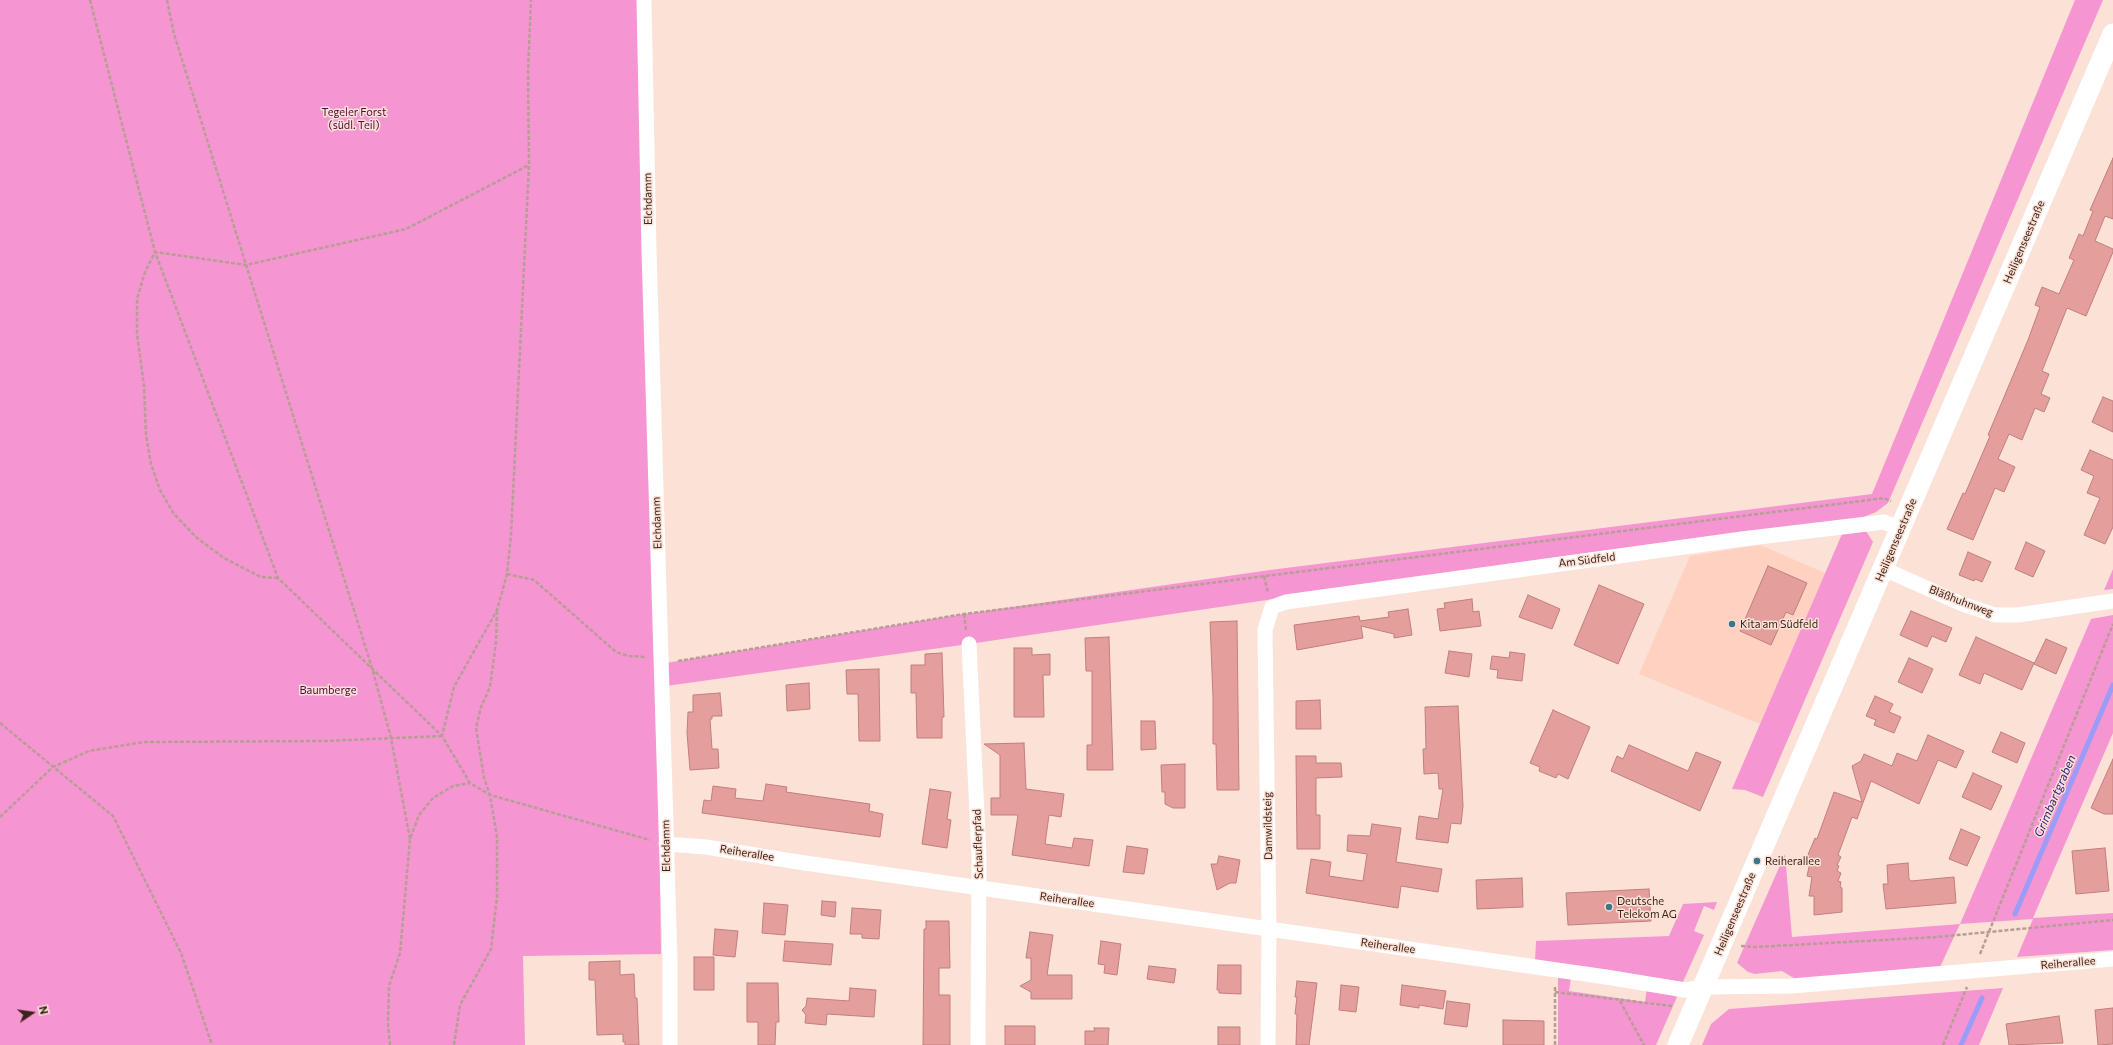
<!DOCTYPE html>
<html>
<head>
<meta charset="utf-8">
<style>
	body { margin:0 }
	#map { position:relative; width:2113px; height:1045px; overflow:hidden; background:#fce1d6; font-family:Commissioner,sans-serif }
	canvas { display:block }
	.north { position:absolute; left:12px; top:993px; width:40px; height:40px; -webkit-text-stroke:3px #fce1d6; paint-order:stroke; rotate:77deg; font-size:11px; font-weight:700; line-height:16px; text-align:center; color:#3b2319 }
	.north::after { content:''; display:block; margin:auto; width:14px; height:18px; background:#3b2319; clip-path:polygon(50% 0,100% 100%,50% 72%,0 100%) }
</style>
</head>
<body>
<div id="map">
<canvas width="2113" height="1045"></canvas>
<div class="north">N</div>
</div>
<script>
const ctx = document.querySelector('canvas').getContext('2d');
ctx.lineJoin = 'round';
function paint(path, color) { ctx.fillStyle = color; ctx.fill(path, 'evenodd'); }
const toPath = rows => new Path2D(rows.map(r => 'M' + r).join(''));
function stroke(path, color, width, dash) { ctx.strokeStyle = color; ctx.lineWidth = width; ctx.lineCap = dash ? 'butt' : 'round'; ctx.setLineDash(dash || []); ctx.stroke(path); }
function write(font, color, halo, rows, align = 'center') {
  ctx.font = font + ' Commissioner,sans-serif'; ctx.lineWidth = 3; ctx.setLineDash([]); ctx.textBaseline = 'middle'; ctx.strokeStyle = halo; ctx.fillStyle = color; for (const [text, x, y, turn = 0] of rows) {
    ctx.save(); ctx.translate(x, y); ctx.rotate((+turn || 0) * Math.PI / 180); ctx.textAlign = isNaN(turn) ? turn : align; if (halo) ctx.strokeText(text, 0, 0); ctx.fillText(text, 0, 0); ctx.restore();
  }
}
paint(toPath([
	[1760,545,1825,573,1760,724,1639,674,1690,556]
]), '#fed1c0');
paint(toPath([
	[0,0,640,0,658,706,661,954,523,956,525,1045,0,1045],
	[2075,0,2103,0,1888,503,1876,512,1861,518,1572,555,969,644,666,686,666,663,964,614,1270,570,1872,494],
	[1866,531,1873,542,1763,797,1745,790,1732,789,1842,534],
	[2113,569,2113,589,2104,590],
	[2113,615,2113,733,2033,918,2113,913,2113,950,2017,957,2033,919,1960,924,1940,967,1797,980,1782,971,1755,974,1748,972,1737,963,1785,854,1792,937,1960,924,2091,619],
	[1717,902,1714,910,1704,906,1694,931,1704,935,1683,982,1535,961,1536,941,1669,936,1683,904],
	[1558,976,1571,978,1569,991,1645,1002,1647,988,1672,993,1677,997,1656,1045,1558,1045],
	[2003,988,1979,1045,1702,1045,1711,1024,1729,1009]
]), '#f596d2');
stroke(toPath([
	[2015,914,2113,685],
	[1961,1045,1982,998]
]), '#9a9cf7', 5);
const building = toPath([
	[2113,158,2113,219,2105,216,2095,241,2113,249,2113,252,2086,316,2067,308,2042,371,2049,374,2041,394,2050,398,2044,412,2035,408,2022,440,2009,434,1998,459,2015,467,2004,492,1995,488,1973,540,1947,529,1963,493,1965,494,1990,436,1988,435,2028,340,2040,307,2035,305,2042,287,2059,294,2074,260,2069,258,2079,234,2083,236,2093,211,2090,210,2113,158],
	[2103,397,2113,401,2113,432,2092,422,2103,397],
	[2090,450,2113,460,2113,527,2105,544,2084,535,2100,498,2087,493,2094,476,2081,470,2090,450],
	[2026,542,2045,551,2033,577,2015,569,2026,542],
	[1968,552,1991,562,1982,582,1975,579,1974,581,1959,575,1968,552],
	[1768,566,1807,583,1793,615,1786,612,1771,645,1740,631,1768,566],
	[1599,585,1644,604,1618,664,1574,645,1599,585],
	[1528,595,1560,609,1552,629,1519,617,1528,595],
	[1472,599,1473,612,1479,611,1481,626,1440,631,1437,609,1445,608,1444,603,1472,599],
	[1408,609,1412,635,1394,638,1394,634,1361,626,1363,638,1297,650,1294,625,1359,616,1360,621,1389,617,1388,612,1408,609],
	[1911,611,1952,628,1946,642,1932,636,1927,647,1900,635,1911,611],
	[1237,621,1239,790,1217,790,1216,744,1213,744,1213,697,1210,622,1237,621],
	[1109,637,1113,770,1087,770,1087,745,1092,745,1092,671,1086,671,1085,638,1109,637],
	[1976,637,2034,663,2022,690,1984,673,1980,684,1959,675,1976,637],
	[2046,639,2067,648,2056,674,2034,664,2046,639],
	[1014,648,1032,648,1032,655,1050,654,1050,675,1043,675,1044,717,1014,717,1014,648],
	[1449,651,1472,654,1469,677,1445,673,1449,651],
	[1510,652,1525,654,1522,681,1497,678,1498,670,1490,669,1492,656,1509,658,1510,652],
	[942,653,944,717,942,717,942,738,917,738,916,693,911,693,911,665,925,665,925,654,942,653],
	[1909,658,1933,669,1922,693,1898,682,1909,658],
	[879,669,880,741,859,741,858,694,847,694,846,670,879,669],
	[809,683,810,709,787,711,786,685,809,683],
	[720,693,722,716,712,716,712,719,710,719,712,749,718,749,719,768,690,770,687,733,688,712,693,712,693,695,720,693],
	[1875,696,1893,704,1889,712,1901,717,1894,733,1874,725,1876,720,1866,716,1875,696],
	[1320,700,1321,729,1296,729,1296,701,1320,700],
	[1458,706,1463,806,1461,824,1451,823,1448,843,1416,839,1419,816,1438,819,1443,789,1439,789,1438,773,1424,774,1423,749,1426,749,1425,707,1458,706],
	[1553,710,1590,727,1568,779,1558,774,1556,778,1539,771,1540,767,1530,763,1553,710],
	[1141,721,1155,721,1156,749,1141,750,1141,721],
	[2001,732,2025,743,2017,763,1992,752,2001,732],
	[1928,735,1964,751,1956,768,1938,760,1919,804,1871,781,1857,819,1852,817,1838,855,1841,857,1837,865,1839,866,1837,871,1841,873,1838,881,1841,882,1840,887,1842,888,1842,912,1814,915,1814,896,1809,896,1812,877,1807,876,1811,858,1807,857,1815,838,1817,839,1834,792,1862,802,1852,766,1861,761,1864,754,1892,766,1897,753,1917,761,1928,735],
	[1024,743,1026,789,1064,794,1061,817,1049,815,1045,844,1072,848,1074,838,1093,840,1089,866,1012,855,1018,815,991,815,991,798,1000,798,1000,755,984,744,1024,743],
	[1629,745,1688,771,1696,752,1721,762,1700,811,1611,771,1617,756,1623,759,1629,745],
	[1296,756,1316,756,1316,763,1341,763,1342,777,1316,778,1316,815,1320,815,1320,849,1297,849,1296,756],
	[2113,759,2113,814,2104,814,2091,808,2113,759],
	[1185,764,1185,808,1173,808,1165,804,1165,792,1162,792,1161,765,1185,764],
	[1973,773,2002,786,1991,810,1962,797,1973,773],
	[766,784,787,787,786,792,870,804,869,811,883,814,880,837,702,813,704,800,711,801,713,786,736,789,735,798,763,801,766,784],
	[930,789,951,792,947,819,951,820,947,848,922,844,930,789],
	[1372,824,1401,828,1396,862,1442,869,1438,892,1401,886,1398,908,1306,893,1311,859,1331,862,1329,876,1363,881,1367,854,1347,851,1348,835,1370,836,1372,824],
	[1961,829,1980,837,1967,866,1949,859,1961,829],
	[1127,846,1148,849,1144,874,1123,872,1127,846],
	[2105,848,2109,891,2076,894,2072,851,2105,848],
	[1219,856,1240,860,1236,883,1230,883,1217,890,1211,864,1217,864,1219,856],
	[1908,863,1909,879,1911,881,1954,877,1956,903,1886,909,1883,884,1888,884,1887,865,1908,863],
	[1522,878,1523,907,1477,909,1476,880,1522,878],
	[1649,889,1651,921,1568,925,1566,893,1649,889],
	[822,901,836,902,835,917,821,915,822,901],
	[764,903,788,905,785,935,762,933,764,903],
	[852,908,881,910,879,939,862,938,862,934,850,934,852,908],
	[926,921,949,921,950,968,939,968,939,995,950,995,950,1045,923,1045,924,929,926,929,926,921],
	[715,929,738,931,735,957,713,955,715,929],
	[1030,932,1053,935,1047,975,1072,975,1072,999,1031,999,1031,992,1020,986,1031,980,1031,958,1026,958,1030,932],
	[785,941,833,944,831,965,783,961,785,941],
	[1101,941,1121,944,1117,975,1104,973,1105,965,1098,964,1101,941],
	[694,957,714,957,714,990,694,990,694,957],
	[620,961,620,975,634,974,635,998,637,998,639,1045,625,1045,625,1042,623,1042,623,1034,597,1035,595,980,589,980,589,962,620,961],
	[1218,965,1241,965,1241,994,1219,993,1219,990,1217,990,1218,965],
	[1149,966,1176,969,1174,983,1147,979,1149,966],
	[1297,981,1317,983,1309,1045,1296,1045,1297,1014,1295,1014,1297,997,1295,997,1297,981],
	[747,983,778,983,779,1022,776,1022,775,1045,758,1045,758,1022,747,1022,747,983],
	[1341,985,1359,987,1356,1012,1339,1010,1341,985],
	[1402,985,1446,991,1443,1009,1419,1005,1419,1008,1400,1005,1402,985],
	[850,988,876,990,874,1017,827,1014,826,1025,805,1023,806,1015,802,1010,806,1006,807,998,849,1001,850,988],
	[1447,1001,1470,1004,1467,1027,1444,1024,1447,1001],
	[2113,1008,2113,1044,2098,1045,2095,1010,2113,1008],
	[2059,1016,2063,1043,2009,1045,2006,1024,2059,1016],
	[1503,1020,1544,1021,1544,1045,1503,1045,1503,1020],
	[1005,1026,1035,1026,1035,1045,1005,1045,1005,1026],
	[1218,1027,1240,1027,1240,1045,1218,1045,1218,1027],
	[1094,1028,1109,1028,1108,1045,1085,1045,1085,1031,1095,1031,1094,1028]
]);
paint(building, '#e49f9c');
stroke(building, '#c17e7c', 1);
stroke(toPath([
	[90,0,155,252,278,578,441,735],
	[167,0,174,34,372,668,391,738,410,839],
	[507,574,534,580,616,652,628,656,646,657],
	[1264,576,1268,593],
	[278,578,261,577,224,558,197,538,174,514,160,490,151,464,146,435,144,386,137,334,137,299,145,272,155,252,246,265,406,229,529,165],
	[497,611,496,642,490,687,481,707,476,728,484,778,490,795,650,840],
	[964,614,966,630],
	[678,661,964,614,1884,498,1891,501],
	[0,723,113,816,181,953,212,1045],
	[0,817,53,767,89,751,144,742,327,741,441,736],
	[1741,946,1756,947,1937,937,2113,920],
	[1980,954,2113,624],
	[1555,992,1672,1006],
	[1620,1001,1644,1045],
	[390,1045,388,1024,389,986,400,953,410,839,419,815,433,798,453,786,470,783],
	[454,1045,460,1005,491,949,497,897,497,837,490,795,470,783,442,736,454,687,497,610,507,574,511,535,529,165,528,71,531,0],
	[1555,1045,1555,986],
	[1943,1045,1967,987]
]), '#b79d93', 2.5, [4, 2]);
stroke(toPath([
	[644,0,649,251,670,962,670,1045],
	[1884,569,1962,604,1995,615,2018,615,2113,601],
	[969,644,979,857,978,1045],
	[666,844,706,847,798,862,1606,977,1685,990,1703,987,1792,986,2113,959],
	[1268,1045,1269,928,1265,630,1272,607,1286,602,1742,539,1884,522,1901,529]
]), '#fff', 15);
stroke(toPath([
	[1678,1045,2113,34]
]), '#fff', 21);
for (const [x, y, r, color] of [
	[1732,624,4,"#38778c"],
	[1757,861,4,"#38778c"],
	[1609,907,4,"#38778c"]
]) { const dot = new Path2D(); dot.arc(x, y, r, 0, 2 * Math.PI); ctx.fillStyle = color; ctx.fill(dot); stroke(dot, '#fce1d6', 1.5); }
write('11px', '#51093e', '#fce1d6', [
	["Tegeler Forst",354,112],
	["(südl. Teil)",354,125],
	["Baumberge",328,690]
]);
write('11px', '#3b2319', '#fce1d6', [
	["Elchdamm",648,199,-91],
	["Heiligenseestraße",2024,242,-67],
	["Elchdamm",657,523,-92],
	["Heiligenseestraße",1896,540,-67],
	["Am Südfeld",1587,560,-7],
	["Bläßhuhnweg",1961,601,21],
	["Damwildsteig",1268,826,-91],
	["Schauflerpfad",978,844,-92],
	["Elchdamm",666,846,-91],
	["Reiherallee",747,853,9],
	["Reiherallee",1067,900,8],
	["Heiligenseestraße",1735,914,-67],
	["Reiherallee",1388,946,8],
	["Reiherallee",2068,963,-5]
]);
write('11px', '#3b2319', '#fce1d6', [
	["Kita am Südfeld",1740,624],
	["Reiherallee",1765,861],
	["Deutsche",1617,901],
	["Telekom AG",1617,914]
], 'left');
write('italic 12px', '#2c187c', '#fce1d6', [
	["Grimbartgraben",2055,796,-67]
]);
</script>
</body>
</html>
